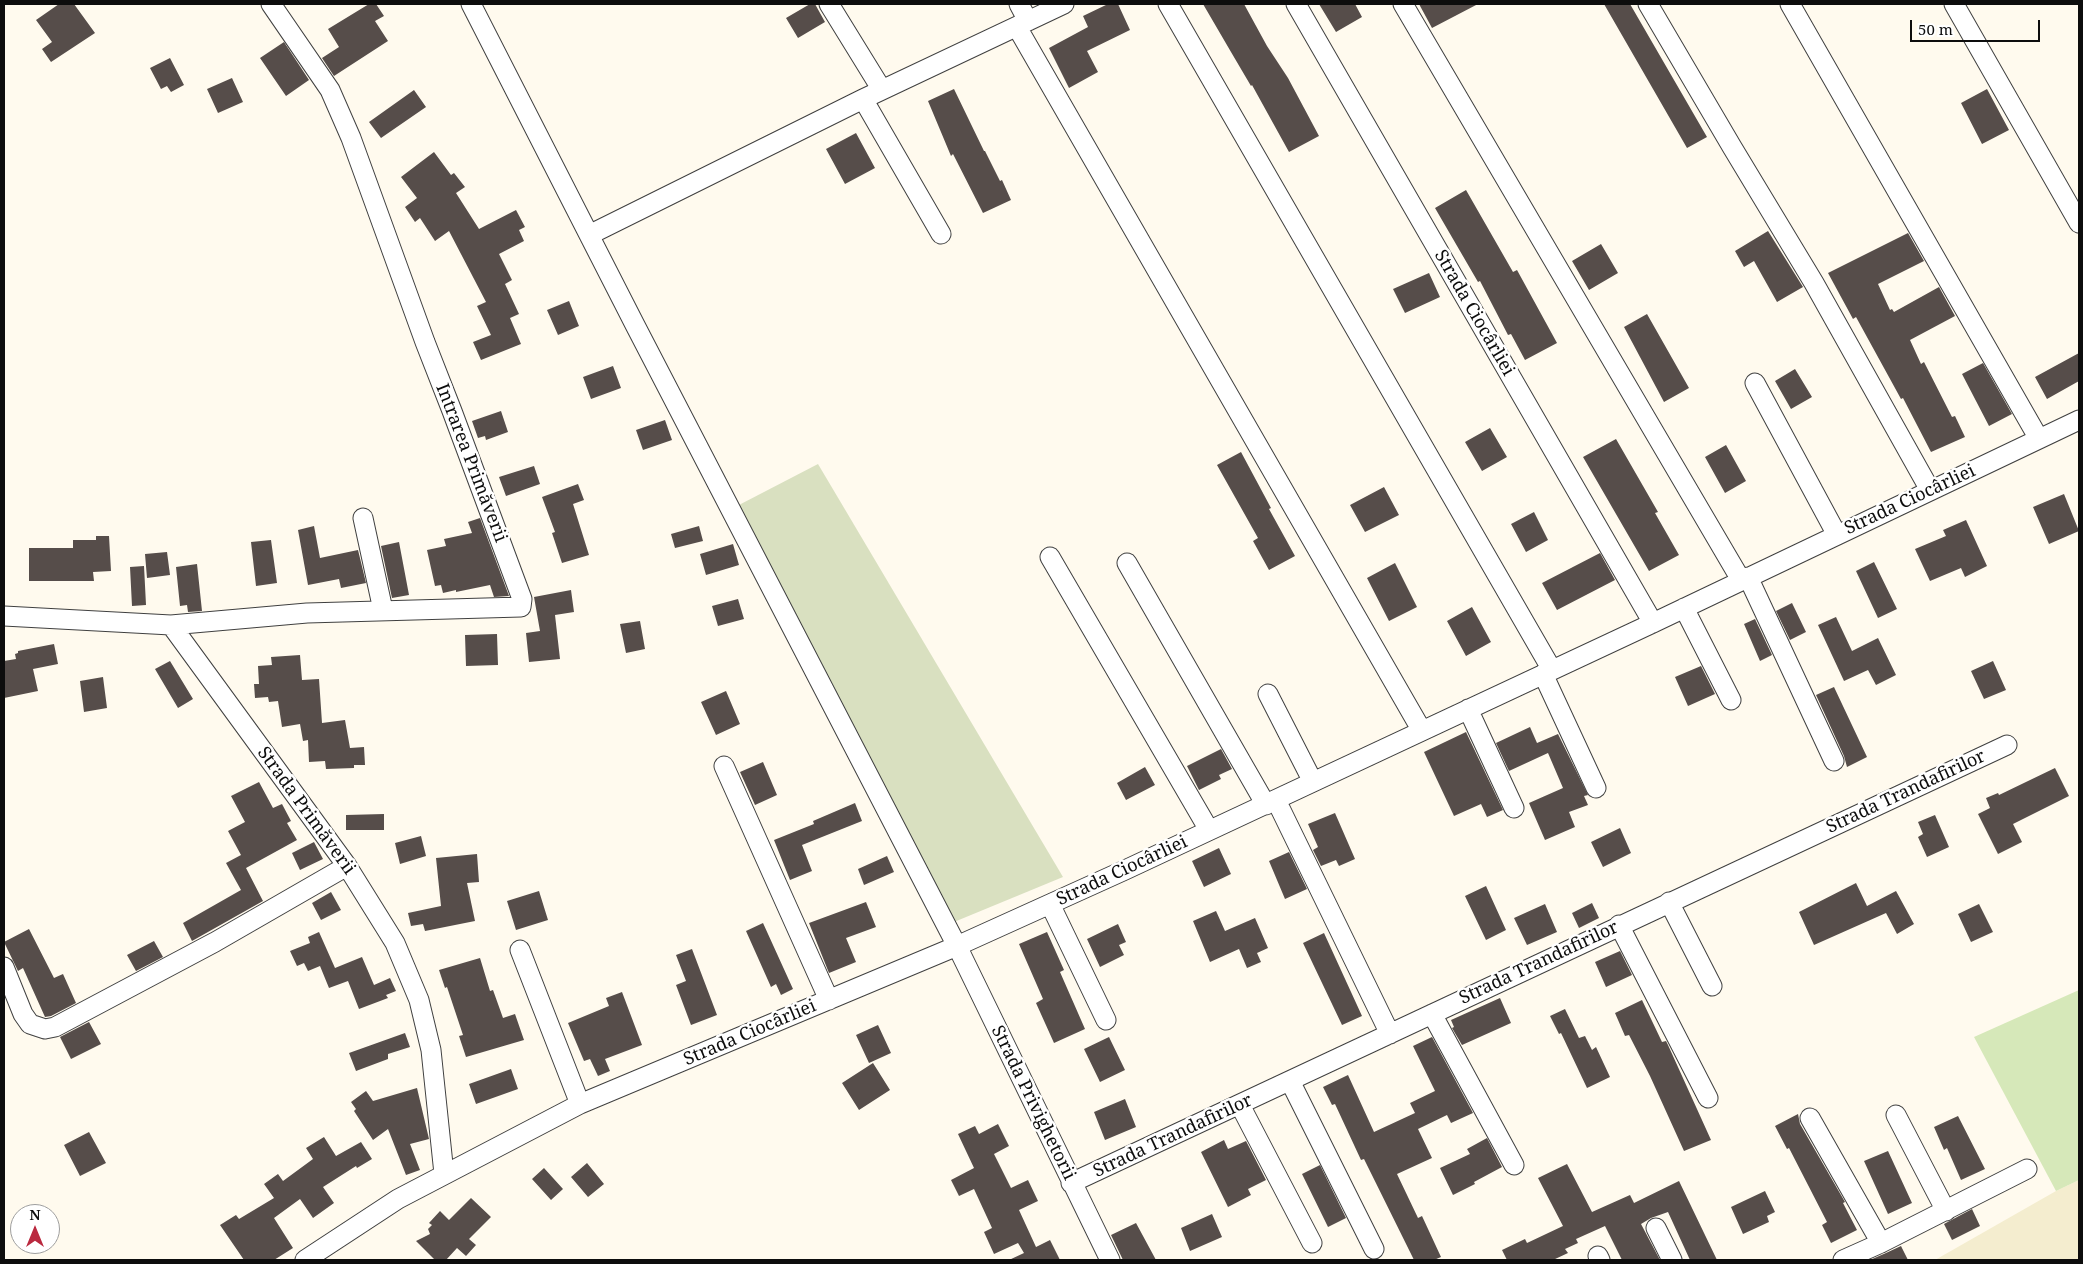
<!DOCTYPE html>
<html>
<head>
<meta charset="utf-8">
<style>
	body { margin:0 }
	#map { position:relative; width:2083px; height:1264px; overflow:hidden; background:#fffaee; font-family:"Noto Serif",serif }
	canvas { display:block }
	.frame { position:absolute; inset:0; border:5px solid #0d0d0d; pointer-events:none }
	.north { position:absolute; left:10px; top:1204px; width:50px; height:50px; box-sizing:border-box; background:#fff; border:1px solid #9e9e9e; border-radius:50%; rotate:0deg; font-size:14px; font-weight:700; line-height:20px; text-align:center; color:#0d0d0d }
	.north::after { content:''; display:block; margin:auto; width:18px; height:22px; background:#ba293f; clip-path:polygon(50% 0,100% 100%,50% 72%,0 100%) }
	.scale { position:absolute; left:1910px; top:20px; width:130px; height:22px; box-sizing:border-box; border:2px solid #0d0d0d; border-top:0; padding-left:6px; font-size:15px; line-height:18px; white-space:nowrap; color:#0d0d0d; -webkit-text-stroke:4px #fff; paint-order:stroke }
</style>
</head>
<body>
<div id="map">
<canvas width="2083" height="1264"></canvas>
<div class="frame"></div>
<div class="north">N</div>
<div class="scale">50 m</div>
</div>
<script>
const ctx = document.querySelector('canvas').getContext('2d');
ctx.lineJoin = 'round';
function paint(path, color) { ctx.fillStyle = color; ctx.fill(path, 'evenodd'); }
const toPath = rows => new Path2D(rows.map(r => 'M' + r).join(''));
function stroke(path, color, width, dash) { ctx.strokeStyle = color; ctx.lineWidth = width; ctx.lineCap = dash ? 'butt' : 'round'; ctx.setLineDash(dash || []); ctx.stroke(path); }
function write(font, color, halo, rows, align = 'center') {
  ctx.font = font + ' "Noto Serif",serif'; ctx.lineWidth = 5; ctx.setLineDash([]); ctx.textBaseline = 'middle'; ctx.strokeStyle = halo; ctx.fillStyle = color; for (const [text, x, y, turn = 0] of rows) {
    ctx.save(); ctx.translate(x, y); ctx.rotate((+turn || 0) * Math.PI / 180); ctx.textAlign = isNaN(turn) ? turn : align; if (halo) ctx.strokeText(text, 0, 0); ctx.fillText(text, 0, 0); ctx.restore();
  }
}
paint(toPath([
	[2079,1180,2079,1260,1935,1260,2056,1191]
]), '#f4edcf');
paint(toPath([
	[2079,990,2079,1180,2056,1191,1974,1037]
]), '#d6e8b9');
paint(toPath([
	[818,464,1063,877,954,922,737,506]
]), '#d9e0c0');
paint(toPath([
	[59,4,74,4,95,33,51,62,42,49,52,42,36,20],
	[369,4,376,4,384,16,375,21,388,41,334,76,322,58,339,47,328,29],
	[810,4,815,4,825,22,798,38,786,18],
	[1108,4,1118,4,1130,30,1087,51,1098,72,1069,88,1049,48,1088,27,1083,16],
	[1203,4,1244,4,1267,46,1288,78,1319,136,1289,152,1252,85,1251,86,1231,52],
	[1319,4,1355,4,1362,17,1336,32],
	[1419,4,1478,4,1432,28],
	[1604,4,1630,4,1707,137,1687,148],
	[284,42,309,80,286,96,260,58],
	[170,58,184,85,171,92,167,86,161,89,150,68],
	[232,78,243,102,218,113,207,89],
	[954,89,984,151,985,151,1000,181,1002,180,1011,200,983,213,953,154,951,156,928,101],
	[1987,89,2009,130,1982,144,1961,103],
	[414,90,426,107,381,138,369,122],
	[856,133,875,168,845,184,826,149],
	[434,152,451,175,454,173,465,187,456,193,479,229,516,210,525,227,519,230,524,241,499,254,512,280,505,284,519,314,510,318,521,344,481,360,473,342,491,335,477,306,486,302,449,231,435,241,420,218,415,222,405,207,417,198,401,177],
	[1466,190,1513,272,1517,270,1557,343,1525,360,1511,334,1508,335,1480,281,1478,282,1435,208],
	[1768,231,1803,287,1777,302,1754,261,1744,267,1735,251],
	[1908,233,1924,261,1878,284,1890,310,1892,309,1894,312,1939,287,1955,316,1910,340,1921,364,1924,362,1952,417,1955,416,1965,437,1931,452,1903,398,1901,399,1856,317,1853,319,1828,273],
	[1601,244,1618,273,1589,290,1572,261],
	[1429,273,1440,297,1405,313,1393,289],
	[569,301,579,326,558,335,547,310],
	[1647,314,1689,388,1664,402,1624,327],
	[2079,353,2079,381,2047,399,2035,377],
	[1983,363,2012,414,1989,426,1962,374],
	[613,366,621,388,591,399,583,377],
	[1795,369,1812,397,1791,409,1775,381],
	[501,411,508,432,486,440,485,436,478,438,472,421],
	[665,420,672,440,643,450,636,430],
	[1490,428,1507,457,1482,471,1465,442],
	[1616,439,1658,512,1655,513,1679,555,1649,571,1583,457],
	[1726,445,1746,481,1725,493,1705,457],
	[1241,452,1271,508,1269,509,1295,556,1269,570,1253,541,1258,538,1217,465],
	[534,466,540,484,506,496,499,477],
	[578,484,584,500,573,504,589,555,562,563,552,533,555,532,542,497],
	[1384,487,1399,515,1365,532,1350,505],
	[2064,494,2079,531,2049,544,2033,507],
	[1534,512,1548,540,1526,552,1511,524],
	[480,518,509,596,494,597,490,585,456,592,456,590,443,593,441,585,435,586,427,550,446,546,444,539,472,533,468,522],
	[1966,520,1987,566,1965,577,1961,568,1930,581,1915,549,1946,536,1943,530],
	[314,526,320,558,358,550,366,583,341,588,339,579,308,585,298,530],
	[699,526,703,541,675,548,671,534],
	[96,536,109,536,111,571,93,572,94,581,29,581,29,548,73,548,73,540,96,540],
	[271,540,277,583,256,586,251,542],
	[399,542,409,595,392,598,381,546],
	[733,544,739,565,706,575,700,554],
	[167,552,170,575,147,578,145,554],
	[1600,553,1615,580,1557,610,1542,583],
	[1874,562,1897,609,1878,618,1856,571],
	[1395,563,1417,607,1389,621,1367,578],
	[197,564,202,611,188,612,187,605,180,606,176,567],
	[144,566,146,605,132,606,130,567],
	[571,590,574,612,555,615,560,659,529,662,526,633,540,631,534,597],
	[738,599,744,619,718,626,712,606],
	[1792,603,1806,632,1790,640,1776,611],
	[1472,607,1491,642,1466,656,1447,621],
	[1836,617,1852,651,1878,638,1896,675,1876,685,1868,670,1844,681,1818,625],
	[1755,619,1772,655,1760,661,1744,624],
	[640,621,645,649,626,653,620,624],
	[497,634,498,665,466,666,465,635],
	[54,644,58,664,33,669,38,691,4,698,4,661,16,659,15,654,18,653,18,651],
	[300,655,302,680,319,679,322,723,345,720,350,748,364,747,365,765,354,765,354,768,326,769,325,761,309,762,308,740,303,741,300,724,282,727,278,701,269,702,268,697,255,698,254,684,259,684,258,666,272,665,271,657],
	[170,661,193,699,178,708,155,669],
	[1993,661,2006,690,1984,699,1971,671],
	[1701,666,1715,694,1688,706,1675,677],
	[103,677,107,708,84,712,80,681],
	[1834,687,1867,757,1847,767,1844,756,1816,695],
	[726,691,740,724,716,735,701,702],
	[1530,727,1537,743,1558,734,1588,795,1584,796,1588,805,1569,812,1575,827,1545,840,1529,803,1563,788,1548,753,1509,771,1496,743],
	[1466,732,1503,810,1487,817,1481,804,1454,816,1424,752],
	[1221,749,1232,769,1219,775,1221,779,1199,790,1187,766],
	[763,762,777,795,755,805,740,772],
	[1145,767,1155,785,1126,800,1117,783],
	[2055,768,2069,796,2013,824,2022,842,1998,854,1978,814,1990,808,1986,798,1998,793,1999,795],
	[259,782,273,808,282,804,291,821,287,823,297,840,246,868,263,901,192,941,183,923,241,890,226,863,241,855,228,831,245,822,231,796],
	[855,803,862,821,802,845,812,871,790,880,774,840,814,824,813,821],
	[1335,813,1355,859,1339,866,1336,860,1321,866,1313,850,1318,847,1308,824],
	[384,814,384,830,346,830,346,815],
	[1935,815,1949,847,1927,857,1918,837,1923,834,1918,822],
	[1620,828,1631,853,1603,867,1591,842],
	[421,836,426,856,400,864,395,843],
	[314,842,323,859,300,870,292,853],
	[1219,848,1231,874,1204,887,1192,861],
	[1289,852,1307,889,1285,899,1269,861],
	[477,854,479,882,467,883,475,921,425,931,423,924,411,926,408,913,441,906,436,858],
	[887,856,894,872,864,885,858,869],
	[1856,883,1867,906,1896,891,1914,924,1897,934,1886,913,1814,945,1799,912],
	[1486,886,1506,930,1486,940,1465,896],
	[539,891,548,920,516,930,507,901],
	[331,892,341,910,321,920,312,903],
	[866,902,876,927,846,938,856,962,829,973,809,923],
	[1592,903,1599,918,1579,928,1572,913],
	[1545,904,1557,932,1527,945,1514,918],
	[1979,904,1993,932,1971,942,1958,914],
	[1216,911,1225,931,1255,918,1268,948,1257,953,1261,962,1247,968,1239,949,1210,962,1193,921],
	[763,923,793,989,781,995,776,984,771,987,746,931],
	[1118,924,1126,942,1119,945,1124,955,1100,967,1087,939],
	[29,929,54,978,63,974,76,1003,51,1016,45,1017,23,968,18,971,4,942],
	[319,932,335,968,362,957,374,985,390,978,396,991,386,995,388,998,359,1009,348,981,329,988,320,966,308,971,304,963,297,966,290,951,310,943,308,937],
	[1047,932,1064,970,1060,972,1085,1029,1054,1043,1036,1003,1043,999,1019,944],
	[1324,933,1362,1016,1342,1025,1303,943],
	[154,941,163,957,136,971,127,955],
	[692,949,717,1015,691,1025,676,985,686,981,676,955],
	[1620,951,1632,975,1606,987,1595,962],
	[480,958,490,991,493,990,503,1018,515,1014,524,1040,466,1057,459,1036,463,1035,447,987,445,988,439,970],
	[622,992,642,1045,605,1059,610,1071,598,1076,590,1059,584,1061,568,1023,609,1006,606,998],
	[1500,998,1511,1023,1462,1045,1452,1028,1454,1027,1451,1020],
	[1642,1000,1662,1042,1666,1041,1668,1045,1711,1140,1684,1151,1650,1076,1629,1035,1625,1036,1615,1013],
	[1565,1009,1579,1038,1585,1036,1592,1050,1596,1047,1610,1077,1587,1088,1561,1033,1559,1034,1550,1016],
	[89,1022,101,1044,71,1059,60,1037],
	[878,1025,891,1053,869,1063,856,1035],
	[405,1033,410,1047,388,1054,388,1059,356,1071,349,1053],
	[1109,1037,1125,1070,1100,1082,1084,1049],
	[1432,1037,1473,1113,1451,1123,1447,1115,1418,1129,1432,1158,1397,1174,1418,1218,1422,1216,1441,1257,1434,1260,1414,1260,1364,1159,1361,1160,1335,1104,1332,1105,1323,1087,1348,1075,1374,1132,1415,1113,1410,1103,1435,1091,1413,1046],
	[873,1063,890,1090,859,1110,842,1083],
	[511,1069,518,1089,476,1104,469,1084],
	[417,1088,429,1139,410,1144,420,1170,406,1175,388,1129,373,1140,354,1111,356,1109,351,1102,366,1091,373,1101],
	[1125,1099,1136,1127,1105,1140,1094,1112],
	[1798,1114,1800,1124,1845,1202,1843,1203,1857,1230,1831,1243,1822,1225,1827,1222,1789,1148,1787,1149,1775,1126],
	[1958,1116,1985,1169,1961,1180,1947,1148,1944,1150,1934,1127],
	[998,1124,1009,1146,994,1154,1011,1188,1028,1180,1038,1201,1019,1210,1036,1247,1050,1240,1060,1260,1009,1260,1024,1253,1018,1243,994,1254,984,1232,992,1228,974,1189,959,1196,951,1180,974,1168,958,1134,975,1126,979,1134],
	[89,1132,106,1163,80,1176,64,1145],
	[324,1137,336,1156,361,1142,372,1159,357,1168,356,1166,323,1187,334,1203,313,1218,300,1199,274,1218,293,1248,274,1260,244,1260,220,1225,236,1215,239,1219,274,1198,264,1184,278,1174,283,1181,313,1159,306,1148],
	[1487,1138,1502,1167,1474,1182,1475,1184,1453,1195,1440,1168,1470,1154,1467,1149],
	[1224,1140,1228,1149,1246,1141,1266,1180,1248,1189,1251,1195,1228,1207,1201,1152],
	[1888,1151,1912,1203,1888,1214,1864,1161],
	[587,1163,604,1184,588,1197,571,1177],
	[1567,1164,1592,1212,1630,1195,1634,1203,1679,1181,1717,1260,1690,1260,1668,1212,1651,1218,1641,1224,1660,1260,1622,1260,1605,1226,1576,1239,1578,1243,1565,1249,1568,1253,1553,1260,1507,1260,1502,1250,1525,1239,1527,1243,1563,1226,1538,1178],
	[1320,1165,1346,1218,1328,1227,1302,1174],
	[544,1168,563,1189,551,1200,532,1179],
	[1765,1191,1775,1212,1767,1216,1769,1222,1743,1234,1731,1207],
	[471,1198,491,1217,469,1239,476,1245,466,1256,457,1248,446,1260,435,1260,416,1241,430,1234,428,1229,432,1225,429,1223,440,1211,449,1220],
	[1972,1209,1980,1226,1952,1240,1944,1224],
	[1212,1214,1222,1237,1190,1251,1181,1228],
	[1136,1223,1156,1260,1123,1260,1111,1235],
	[1901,1246,1908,1260,1870,1260,1886,1253]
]), '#564d4a');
const minor = toPath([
	[471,4,635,325,957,946,1110,1260],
	[829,4,882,90],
	[1019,4,1028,21],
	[1168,4,1552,670],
	[1296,4,1653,623],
	[1403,4,1741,580],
	[1648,4,1732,147,1814,283,1930,490],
	[1790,4,2039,439],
	[1954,4,2079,223],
	[1017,27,1422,731],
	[863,99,941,234],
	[589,235,863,99,1064,4],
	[1755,383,1837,535],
	[363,518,383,610],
	[1050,557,1209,830],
	[1127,563,1266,805],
	[1748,577,1834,761],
	[1684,608,1731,700],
	[4,616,171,625,307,613,521,607,522,599,452,411,425,342,351,138,330,90,271,4],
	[171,625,347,866,395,943,419,1000,431,1050,444,1174],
	[1543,674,1596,788],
	[1268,694,1313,782],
	[1468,709,1514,808],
	[724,766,829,1000],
	[1276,800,1390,1034],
	[1669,902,1712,986],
	[1050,904,1106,1020],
	[1619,925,1708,1098],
	[520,950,580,1104],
	[4,967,23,1014,30,1024,45,1029,55,1027,215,942,347,866],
	[1432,1014,1514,1165],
	[1290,1081,1374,1249],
	[1240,1105,1312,1243],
	[1896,1115,1946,1211],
	[1810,1118,1881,1243],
	[1071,1183,2007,745],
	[1656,1228,1672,1260],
	[1598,1256,1600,1260],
	[305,1260,398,1199,580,1104,957,946,1125,870,1653,623,2079,420],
	[1843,1260,1881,1243,2027,1169]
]);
stroke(minor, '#404040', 21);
stroke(minor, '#fff', 19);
write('18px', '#0d0d0d', '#fff', [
	["Strada Ciocârliei",1474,313,60],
	["Intrarea Primăverii",471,463,69],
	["Strada Ciocârliei",1910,500,-25],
	["Strada Trandafirilor",1906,792,-25],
	["Strada Primăverii",306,811,54],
	["Strada Ciocârliei",1122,871,-25],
	["Strada Trandafirilor",1539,963,-25],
	["Strada Ciocârliei",750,1033,-23],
	["Strada Privighetorii",1033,1103,64],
	["Strada Trandafirilor",1173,1136,-25]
]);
</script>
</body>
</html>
